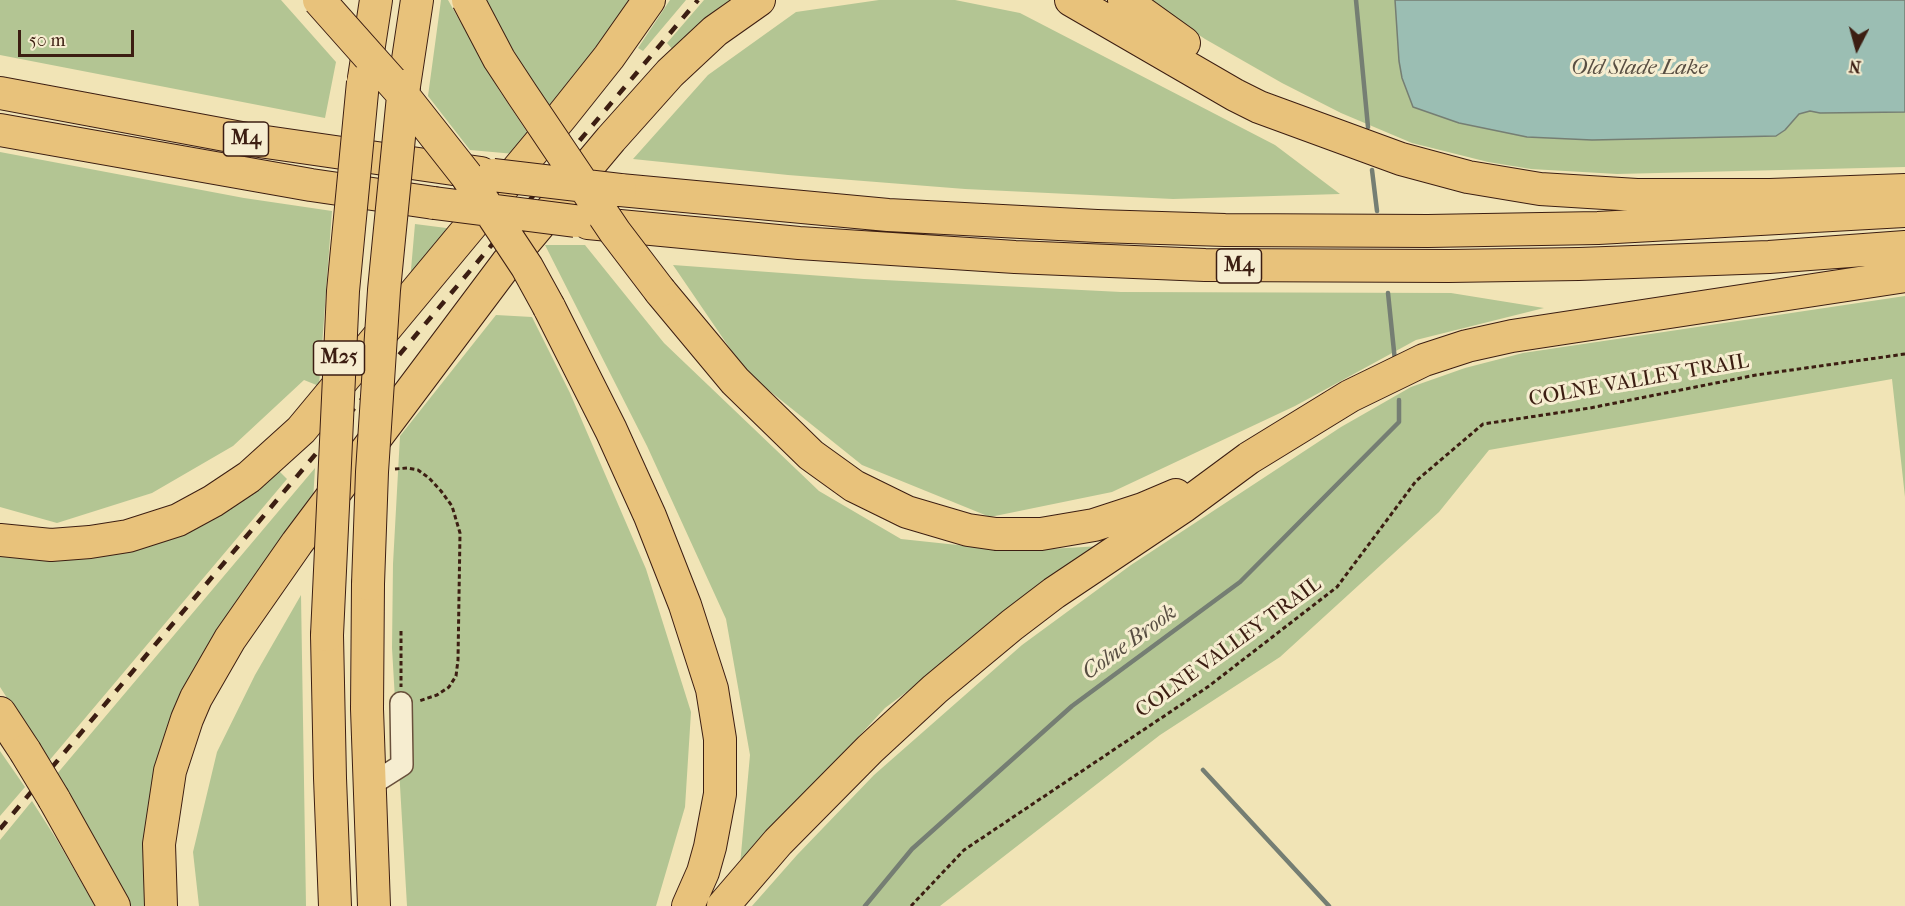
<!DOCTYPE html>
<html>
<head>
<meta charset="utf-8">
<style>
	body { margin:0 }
	#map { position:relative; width:1905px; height:906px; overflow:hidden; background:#f1e4b6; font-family:"IM FELL French Canon",serif }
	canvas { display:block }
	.north { position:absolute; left:1827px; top:18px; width:60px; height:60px; -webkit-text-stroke:4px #f6edd0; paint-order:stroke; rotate:186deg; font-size:16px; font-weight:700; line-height:24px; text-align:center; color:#3c1e12 }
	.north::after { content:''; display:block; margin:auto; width:21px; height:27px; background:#3c1e12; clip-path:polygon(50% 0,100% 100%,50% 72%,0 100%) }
	.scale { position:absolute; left:18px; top:30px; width:116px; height:27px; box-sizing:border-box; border:3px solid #3c1e12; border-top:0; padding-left:8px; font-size:18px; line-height:21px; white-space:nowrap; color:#3c1e12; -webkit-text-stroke:4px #f6edd0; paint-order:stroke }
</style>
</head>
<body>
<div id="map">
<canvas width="1905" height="906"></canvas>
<div class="north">N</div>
<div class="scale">50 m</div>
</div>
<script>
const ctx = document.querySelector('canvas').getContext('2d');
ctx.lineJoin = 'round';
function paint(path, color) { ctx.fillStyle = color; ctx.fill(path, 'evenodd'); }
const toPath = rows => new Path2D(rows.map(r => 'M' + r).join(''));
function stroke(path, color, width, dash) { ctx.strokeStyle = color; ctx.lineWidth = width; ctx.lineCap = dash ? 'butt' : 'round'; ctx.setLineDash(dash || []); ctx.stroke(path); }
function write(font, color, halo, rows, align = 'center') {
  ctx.font = font + ' "IM FELL French Canon",serif'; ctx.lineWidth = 6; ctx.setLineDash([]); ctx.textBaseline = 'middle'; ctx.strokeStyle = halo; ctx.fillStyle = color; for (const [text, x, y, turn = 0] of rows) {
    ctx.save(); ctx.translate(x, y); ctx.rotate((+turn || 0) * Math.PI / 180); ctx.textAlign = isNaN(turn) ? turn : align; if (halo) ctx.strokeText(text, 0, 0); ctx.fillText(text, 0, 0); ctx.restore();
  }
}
paint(toPath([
	[0,0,281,0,336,62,325,118,0,55],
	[441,0,448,0,499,90,529,135,515,154,470,150,428,96],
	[485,0,632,0,551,110,529,78],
	[670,0,686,0,643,51,638,48],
	[704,0,733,0,673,50,667,43],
	[879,0,955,0,1020,13,1275,145,1340,194,1173,199,965,189,788,175,633,159,708,75,796,12],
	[1146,0,1395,0,1397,21,1459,123,1527,137,1592,140,1776,136,1785,130,1799,114,1810,111,1820,113,1905,112,1905,167,1617,174,1531,169,1488,162,1412,143,1341,113,1282,83,1205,39],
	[0,152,244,198,332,211,319,386,304,380,233,446,152,493,57,523,0,507],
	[415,224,454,229,410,281],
	[545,245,585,245,664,343,819,491,901,539,1014,551,1101,546,885,708,740,865,750,755,726,619,647,446],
	[673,265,864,279,1121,292,1451,293,1544,308,1416,340,1295,406,1112,492,990,517,862,465,746,372],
	[1905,296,1905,497,1892,379,1489,450,1439,512,1280,657,1160,735,940,906,752,906,797,855,874,775,1022,645,1131,565,1341,427,1411,387,1465,368,1523,353],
	[496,315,532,317,570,393,646,569,691,712,685,807,656,906,407,906,392,648,393,564,400,436],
	[315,468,313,501,207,649,150,906,128,906,56,775],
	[279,471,287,479,48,762,0,687,0,553,15,556],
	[301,595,306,906,199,906,193,852,217,752,255,675],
	[0,751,25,787,0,816],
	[32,801,57,840,95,906,0,906,0,840]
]), '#b3c593');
const water = toPath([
	[1395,0,1905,0,1905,112,1820,113,1810,111,1799,114,1785,130,1776,136,1592,140,1527,137,1459,123,1413,107,1402,78,1399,61,1395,0]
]);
paint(water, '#9bbeb3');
stroke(water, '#757e73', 1.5);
stroke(toPath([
	[1356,0,1368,127],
	[1372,170,1377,211],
	[1388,293,1395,361],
	[1203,770,1329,906],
	[865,906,912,849,1072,706,1240,582,1399,422,1399,400]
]), '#757e73', 4.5);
const minor = toPath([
	[369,786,402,765,401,703]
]);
const highway = toPath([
	[1071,0,1235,95,1259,107,1401,159,1468,177,1540,189,1637,195,1770,195,1905,190],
	[1124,0,1184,43],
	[364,78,376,0],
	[404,86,417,0],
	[0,93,252,140,481,173],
	[0,130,311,185,434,203],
	[620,190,888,215,1097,226,1225,230,1428,231,1598,228,1905,211],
	[588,223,799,243,1015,257,1205,265,1449,266,1579,264,1769,257,1905,247],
	[660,291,735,381,811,455,854,486,907,512,968,530,996,534,1041,534,1094,525,1143,509,1176,495],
	[549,307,611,430,650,516,685,605,712,689,720,739,720,794,710,847,703,872,688,906],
	[0,540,51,545,90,542,128,536,178,520,213,501,249,477,301,430,562,116,609,57,649,0],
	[368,584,367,709,374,906],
	[327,635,330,778,335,906],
	[0,713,25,751],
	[54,799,114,906],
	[161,906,159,844,170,771,187,719,196,698,230,639,297,543,507,263,611,139,670,73,715,31,759,0],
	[723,906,778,842,870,749,935,689,1012,625,1054,593,1184,506,1249,458,1350,396,1424,360,1467,346,1512,336,1905,276]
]);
stroke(minor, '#69503b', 24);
stroke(highway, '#3c1e12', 34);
stroke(toPath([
	[395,469,407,468,418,470,429,478,441,491,452,506,460,533,458,660,456,676,449,687,437,695,419,701],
	[401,631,401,687],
	[911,906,964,850,1209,686,1337,587,1416,481,1483,424,1590,408,1756,375,1905,354]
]), '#3c1e12', 3, [4.5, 3]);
stroke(minor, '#f6edd0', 21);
stroke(highway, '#e8c27b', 32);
stroke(toPath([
	[0,829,698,0]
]), '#3c1e12', 4.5, [10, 10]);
const highwayBridge = toPath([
	[319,0,399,90,466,175,527,267,549,307],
	[468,0,499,59,522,94,615,232,660,291],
	[493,175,620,190],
	[434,203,575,221],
	[368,584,372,472,384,290,404,86],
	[327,635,343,291,363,82],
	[25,751,54,799]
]);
stroke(highwayBridge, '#3c1e12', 34, []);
stroke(highwayBridge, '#e8c27b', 32);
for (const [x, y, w] of [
	[246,139,45],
	[1239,266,45],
	[339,358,51]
]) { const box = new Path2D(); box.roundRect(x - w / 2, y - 17, w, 34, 4.5); ctx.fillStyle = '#f6edd0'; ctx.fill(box); stroke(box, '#3c1e12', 1.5); }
write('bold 20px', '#3c1e12', null, [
	["M4",246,139],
	["M4",1239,266],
	["M25",339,358]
]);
write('21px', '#3c1e12', '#f6edd0', [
	["COLNE VALLEY TRAIL",1639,381,-10],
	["COLNE VALLEY TRAIL",1229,648,-36]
]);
write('italic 22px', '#584e42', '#f6edd0', [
	["Old Slade Lake",1639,69],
	["Colne Brook",1130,643,-36]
]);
</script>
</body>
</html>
